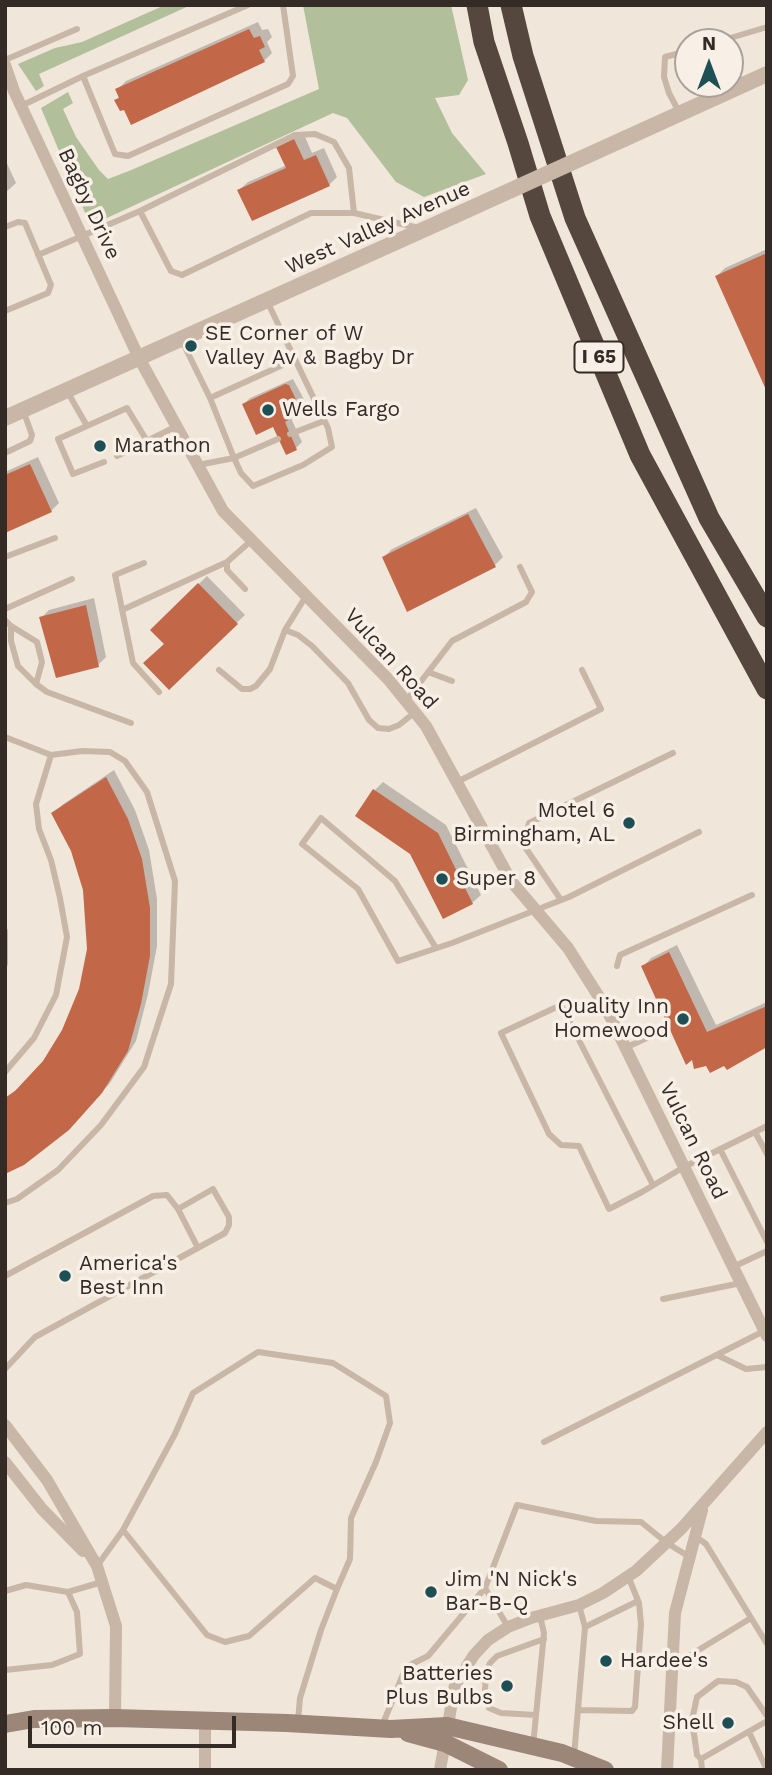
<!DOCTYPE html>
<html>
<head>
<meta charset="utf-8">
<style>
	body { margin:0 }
	#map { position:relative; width:772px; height:1775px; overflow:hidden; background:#f0e6da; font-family:"Work Sans",sans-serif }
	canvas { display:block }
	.frame { position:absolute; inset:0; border:7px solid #342b27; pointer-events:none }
	.north { position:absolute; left:674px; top:28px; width:70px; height:70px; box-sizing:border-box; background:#f8f0e6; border:2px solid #aaa19a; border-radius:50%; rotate:0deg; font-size:19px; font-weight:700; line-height:28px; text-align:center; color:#342b27 }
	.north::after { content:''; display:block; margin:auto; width:24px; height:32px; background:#1e4f54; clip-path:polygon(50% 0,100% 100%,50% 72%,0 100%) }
	.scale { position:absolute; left:28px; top:1716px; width:208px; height:32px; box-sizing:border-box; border:4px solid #342b27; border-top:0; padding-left:9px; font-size:21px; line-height:24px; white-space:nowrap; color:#342b27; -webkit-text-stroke:5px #f8f0e6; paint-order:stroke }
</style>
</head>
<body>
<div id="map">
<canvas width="772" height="1775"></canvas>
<div class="frame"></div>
<div class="north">N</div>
<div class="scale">100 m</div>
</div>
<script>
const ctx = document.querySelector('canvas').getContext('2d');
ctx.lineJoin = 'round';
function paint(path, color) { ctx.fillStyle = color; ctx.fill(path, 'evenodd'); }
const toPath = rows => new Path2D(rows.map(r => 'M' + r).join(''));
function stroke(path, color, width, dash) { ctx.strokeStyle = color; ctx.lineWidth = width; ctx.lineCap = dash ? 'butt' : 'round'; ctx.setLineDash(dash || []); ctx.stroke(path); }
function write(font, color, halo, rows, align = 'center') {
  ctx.font = font + ' "Work Sans",sans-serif'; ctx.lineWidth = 7; ctx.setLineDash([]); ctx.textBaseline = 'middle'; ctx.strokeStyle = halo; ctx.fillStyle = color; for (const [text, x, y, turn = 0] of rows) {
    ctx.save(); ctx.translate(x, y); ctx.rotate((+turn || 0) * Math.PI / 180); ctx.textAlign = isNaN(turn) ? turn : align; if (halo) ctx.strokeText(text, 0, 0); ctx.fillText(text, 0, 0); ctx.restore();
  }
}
paint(toPath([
	[165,5,191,5,39,74,44,86,36,91,18,64,55,48,82,42],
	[303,5,451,5,468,80,459,95,435,98,452,133,486,174,424,197,396,182,347,118,333,113,94,224,86,215,41,108,68,92,73,103,63,109,76,137,99,170,108,179,129,171,319,89]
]), '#b2bf9b');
paint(toPath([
	[258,22,262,30,268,29,272,37,267,42,272,53,264,61,125,108,116,100,120,96,117,90,126,81],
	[303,132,312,153,324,148,337,177,329,185,239,190,248,182,287,165,279,147],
	[5,159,16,183,5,193],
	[767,249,767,388,717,276,725,268],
	[293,379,307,405,290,416,302,442,296,448,273,425,244,404,250,398],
	[38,457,59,503,51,511,5,531,5,472],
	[476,508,503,557,495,565,384,557,392,549],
	[207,576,245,615,169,687,166,644,152,630],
	[94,598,106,657,98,665,41,618,49,610],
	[114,770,135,810,149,850,157,899,157,946,148,994,136,1041,110,1083,77,1120,5,1172,5,1098,23,1085,44,1062,64,1031,81,990,88,949,84,890,73,850,54,814,62,805],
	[383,782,446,825,481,895,472,903,412,853,375,790],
	[677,945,716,1025,767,1002,767,1045,724,1064,707,1064,693,1057,643,967,651,958]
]), '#0003');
paint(toPath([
	[249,29,254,38,260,36,265,47,259,50,265,62,131,125,124,110,120,111,114,100,119,98,115,89],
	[294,139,304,160,316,155,330,186,252,221,237,190,286,168,276,147],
	[767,253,767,392,715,276],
	[285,384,289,385,302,412,285,422,297,450,286,455,273,427,256,435,242,404],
	[30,464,52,512,5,533,5,475],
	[468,514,496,567,407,612,382,557],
	[198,583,238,624,169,690,143,663,164,644,150,630],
	[86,605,99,667,56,678,39,617],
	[106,777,128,819,142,859,150,908,150,956,141,1004,128,1051,102,1093,69,1130,24,1165,5,1174,5,1098,15,1091,43,1061,62,1030,79,989,87,949,83,890,71,851,51,813],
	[373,789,438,833,473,904,443,919,410,854,355,816],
	[669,952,707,1032,767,1006,767,1047,727,1070,724,1066,710,1073,706,1066,694,1069,692,1060,686,1065,641,966]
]), '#c26747');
stroke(toPath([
	[717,42,767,27],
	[5,60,77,29],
	[83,76,115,154,128,156,288,84,293,76,283,5],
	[21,106,83,76,248,5],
	[679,112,669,93,664,77,665,57,688,51],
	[140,211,295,135,315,134,334,142,349,168,354,213],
	[5,227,18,222,25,223,51,285,48,293,5,311],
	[38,255,140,211,171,271,182,275,311,213,354,213,419,228],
	[182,341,210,398,287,363,292,353,267,301],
	[67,391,87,426],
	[210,398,234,458,278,439],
	[290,434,324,421],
	[5,453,30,441,32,435,23,410],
	[117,456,177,426],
	[104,462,73,474,58,439,127,408,147,441],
	[198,465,234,458,241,473,253,486,303,465,332,447,328,428,292,353],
	[5,557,55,538],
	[144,563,115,575,133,663,159,692],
	[245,589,227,570,227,562,252,540],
	[5,609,72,579],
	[122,610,227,562],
	[5,620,11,626,11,641,18,666,36,684,47,692,131,723],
	[11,626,37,642,42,662,36,684],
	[285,630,298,635,312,646,348,683,369,720,378,728,389,729,399,725,414,713],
	[219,670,242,689,250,689,256,686,270,669,285,630,306,596],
	[428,672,452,681],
	[406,701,452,641,526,602,532,592,520,567],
	[5,737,51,755,82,751,110,752,125,761,147,792,175,881,171,984,144,1067,101,1125,58,1170,17,1199,5,1203],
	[457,782,601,709,582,670],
	[561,900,523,844,529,823,673,753],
	[5,931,5,964],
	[436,948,395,881,321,818,302,844,358,889,398,961,452,943,569,897,699,832],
	[617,966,620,955,752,895],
	[625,1048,651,1036],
	[5,1072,34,1038,56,995,67,937,60,898,51,860,39,829,36,804,51,755],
	[755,1132,767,1154],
	[720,1149,767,1242],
	[653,1185,561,1005,501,1033,549,1134,561,1145,579,1146,609,1209,642,1192,684,1167,767,1126],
	[178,1209,198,1248],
	[733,1267,767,1251],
	[5,1276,153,1196,167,1195,178,1209,213,1189,229,1217,229,1225,225,1233,35,1337,5,1369],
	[663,1299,741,1283],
	[717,1355,746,1369,767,1367],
	[544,1442,764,1331],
	[123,1530,175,1434,193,1393,258,1352,333,1363,386,1396,390,1423,376,1462,351,1518,350,1559,337,1589],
	[695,1536,706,1544,767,1644],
	[97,1566,123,1530,207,1635,225,1642,249,1636,315,1578,337,1589,321,1630,300,1698,298,1721],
	[5,1591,26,1585,68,1592],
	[508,1627,485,1588,517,1505,596,1521,641,1522,667,1543,688,1556],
	[585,1627,638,1601],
	[674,1665,751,1618],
	[5,1670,52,1665,80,1654,77,1612,68,1592,102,1582],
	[578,1710,632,1711,635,1707,641,1624,639,1603,628,1576],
	[536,1715,501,1713,489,1708,485,1690,486,1673,490,1663,497,1656,544,1639],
	[692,1720,697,1697,718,1681,736,1682,747,1687,767,1716],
	[669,1721,692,1720,697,1755,701,1759,767,1721],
	[382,1726,406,1667,428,1656,485,1588],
	[749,1732,767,1770],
	[533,1746,544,1633,540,1616],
	[574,1756,585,1627,579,1605],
	[701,1759,702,1770]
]), '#c8b6a6', 6);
stroke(toPath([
	[5,65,14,91,139,358,223,511,388,679,426,726,511,881,568,948,606,1008,767,1336],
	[5,1425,47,1480,97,1566,116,1626,115,1718],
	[5,1462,42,1509,83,1551],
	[205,1721,205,1770],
	[440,1770,455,1685,474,1655,488,1640,508,1627,531,1618,579,1605,603,1593,636,1571,681,1529,767,1432],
	[667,1770,675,1613,702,1510]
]), '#c8b6a6', 12);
stroke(toPath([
	[624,139,767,74],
	[5,418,454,216]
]), '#c8b6a6', 16);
stroke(toPath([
	[5,1724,34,1719,115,1718,287,1723,391,1729,447,1726,562,1753,605,1770],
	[408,1733,445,1743,499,1770]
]), '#9b8678', 18);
stroke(toPath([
	[477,5,484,42,518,143,540,216,640,455,767,689],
	[511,5,523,56,575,218,709,518,767,617]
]), '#55463e', 21);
stroke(toPath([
	[454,216,624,139]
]), '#c8b6a6', 16);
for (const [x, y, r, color] of [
	[191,346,7,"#1e4f54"],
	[268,410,7,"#1e4f54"],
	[100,446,7,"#1e4f54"],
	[629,823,7,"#1e4f54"],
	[442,879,7,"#1e4f54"],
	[683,1019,7,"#1e4f54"],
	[65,1276,7,"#1e4f54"],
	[431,1592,7,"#1e4f54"],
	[606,1661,7,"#1e4f54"],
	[507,1686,7,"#1e4f54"],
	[728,1723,7,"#1e4f54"]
]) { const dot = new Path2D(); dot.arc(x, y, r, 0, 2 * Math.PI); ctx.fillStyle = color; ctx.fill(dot); stroke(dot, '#f8f0e6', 2.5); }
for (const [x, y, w] of [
	[599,357,49]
]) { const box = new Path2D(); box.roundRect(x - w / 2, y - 15.5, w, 31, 5); ctx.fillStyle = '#f8f0e6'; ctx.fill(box); stroke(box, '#342b27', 2); }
write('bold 19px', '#342b27', null, [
	["I 65",599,357]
]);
write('21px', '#342b27', '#f8f0e6', [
	["Bagby Drive",89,204,65],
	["West Valley Avenue",378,228,-24],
	["Vulcan Road",391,659,48],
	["Vulcan Road",693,1141,64]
]);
write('21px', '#342b27', '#f8f0e6', [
	["SE Corner of W",205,334],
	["Valley Av & Bagby Dr",205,358],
	["Wells Fargo",282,410],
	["Marathon",114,446],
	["Motel 6",615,811,"right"],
	["Birmingham, AL",615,835,"right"],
	["Super 8",456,879],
	["Quality Inn",669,1007,"right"],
	["Homewood",669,1031,"right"],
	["America's",79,1264],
	["Best Inn",79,1288],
	["Jim 'N Nick's",445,1580],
	["Bar-B-Q",445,1604],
	["Hardee's",620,1661],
	["Batteries",493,1674,"right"],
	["Plus Bulbs",493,1698,"right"],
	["Shell",714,1723,"right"]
], 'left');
</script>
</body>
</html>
